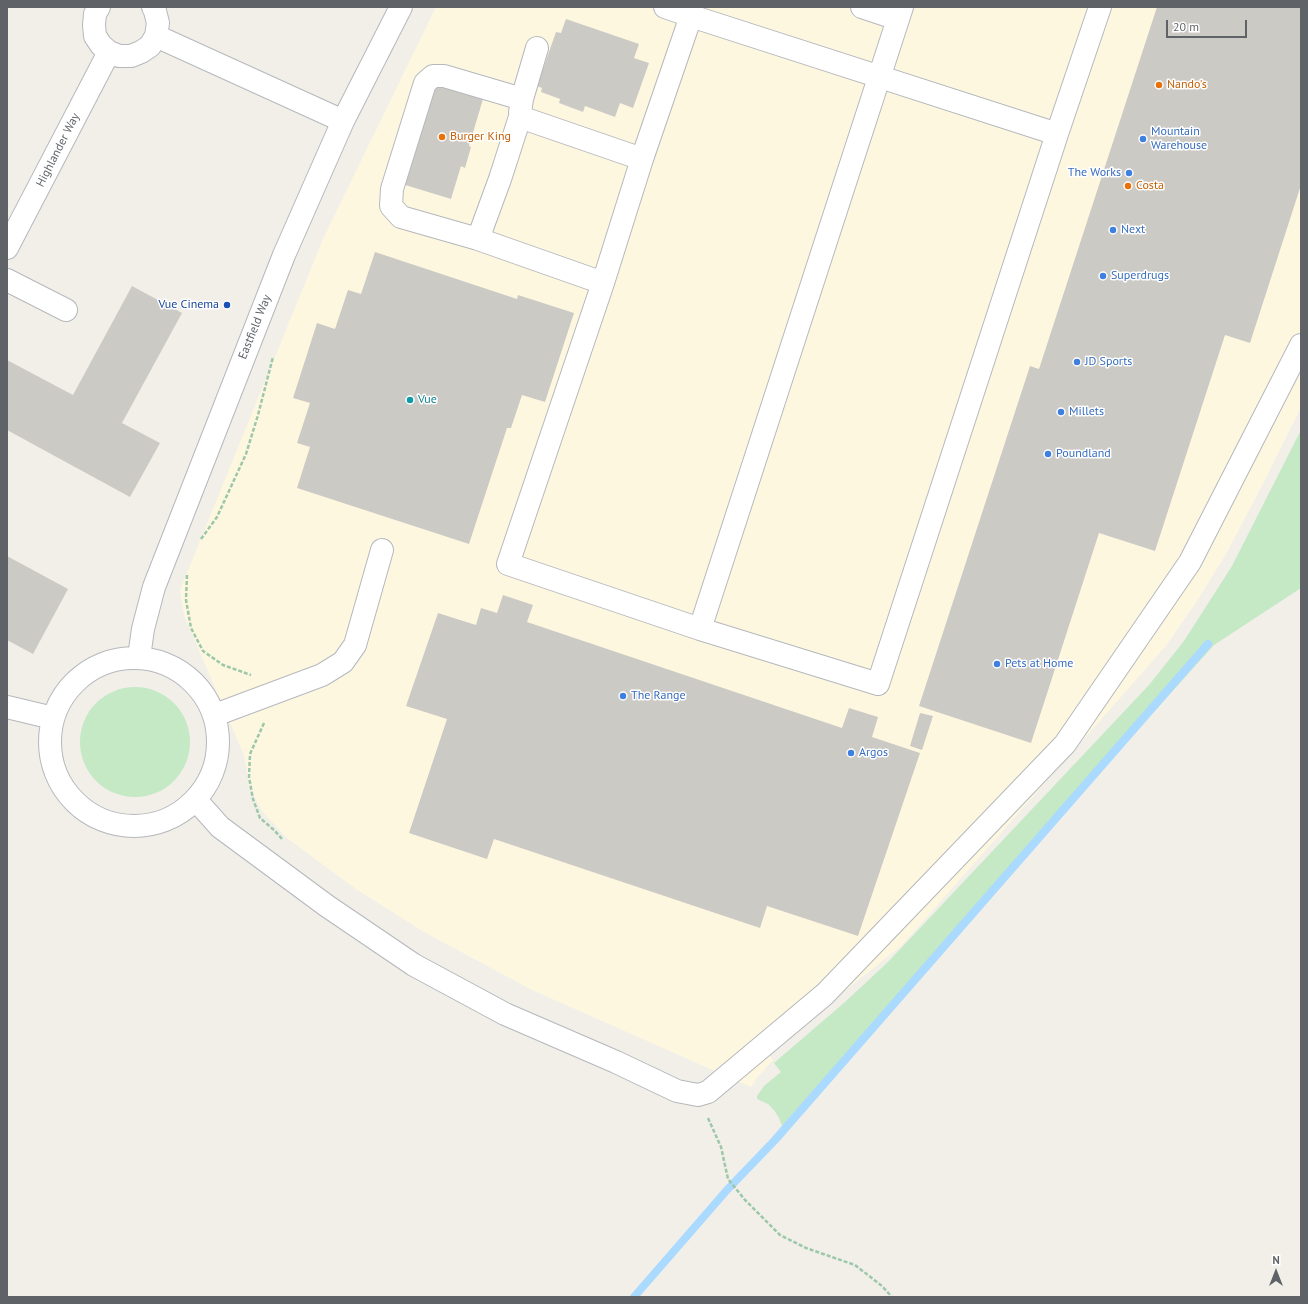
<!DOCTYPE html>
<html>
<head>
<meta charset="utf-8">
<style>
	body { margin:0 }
	#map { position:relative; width:1308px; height:1304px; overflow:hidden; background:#f1efe8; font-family:"PT Sans",sans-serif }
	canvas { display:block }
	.frame { position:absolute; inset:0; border:8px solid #5f6368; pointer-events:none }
	.north { position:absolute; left:1256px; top:1252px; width:40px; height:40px; -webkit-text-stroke:3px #fff; paint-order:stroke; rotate:0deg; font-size:11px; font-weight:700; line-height:16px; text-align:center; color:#5f6368 }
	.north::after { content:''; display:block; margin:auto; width:14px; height:18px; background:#5f6368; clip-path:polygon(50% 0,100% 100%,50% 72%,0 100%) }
	.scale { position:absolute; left:1166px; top:20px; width:81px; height:18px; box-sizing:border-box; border:2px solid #5f6368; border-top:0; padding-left:5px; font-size:12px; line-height:14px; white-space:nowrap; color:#5f6368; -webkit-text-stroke:3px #fff; paint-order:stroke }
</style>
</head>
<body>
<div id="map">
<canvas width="1308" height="1304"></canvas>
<div class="frame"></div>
<div class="north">N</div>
<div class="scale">20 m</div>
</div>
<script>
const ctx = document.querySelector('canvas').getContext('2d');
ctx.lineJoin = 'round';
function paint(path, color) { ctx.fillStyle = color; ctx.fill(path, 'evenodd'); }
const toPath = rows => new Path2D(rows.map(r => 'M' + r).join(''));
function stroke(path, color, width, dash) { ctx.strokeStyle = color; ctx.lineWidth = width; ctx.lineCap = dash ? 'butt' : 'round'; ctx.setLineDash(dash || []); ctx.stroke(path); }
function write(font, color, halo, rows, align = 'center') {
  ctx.font = font + ' "PT Sans",sans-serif'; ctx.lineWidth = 3; ctx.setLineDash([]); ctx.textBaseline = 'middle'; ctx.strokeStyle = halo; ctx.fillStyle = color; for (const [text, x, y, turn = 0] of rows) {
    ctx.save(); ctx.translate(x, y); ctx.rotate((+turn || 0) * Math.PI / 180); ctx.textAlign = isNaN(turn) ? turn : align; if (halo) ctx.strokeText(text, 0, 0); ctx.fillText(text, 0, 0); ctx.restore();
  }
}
paint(toPath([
	[436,7,1301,7,1301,407,1265,480,1226,554,1195,604,1165,647,902,945,768,1053,773,1060,757,1078,751,1087,532,990,424,932,356,889,287,838,262,811,249,786,244,755,184,615,180,590,323,239]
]), '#fef7e0');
paint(toPath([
	[1301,430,1301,588,1214,645,782,1126,779,1118,774,1110,768,1104,757,1099,757,1096,764,1086,781,1072,774,1063,845,1002,888,962,1149,685,1184,641,1232,566],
	'80 742a55 55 0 1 1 110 0a55 55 0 1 1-110 0Z'
]), '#c5e8c5');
stroke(toPath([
	[634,1297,727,1190,775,1140,1208,644]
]), '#aadaff', 8);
paint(toPath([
	[1157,7,1301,7,1301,185,1250,343,1225,335,1155,551,1099,533,1031,743,919,706,1030,366,1039,369],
	[566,19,639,44,634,58,649,63,633,108,620,103,615,117,585,106,583,112,559,103,560,99,541,92,542,88,537,86,556,32,561,33],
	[434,83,483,99,469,146,471,147,465,168,461,166,451,199,402,184],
	[375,252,517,299,518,295,574,313,545,402,522,395,511,428,507,428,469,544,297,488,310,447,297,443,310,403,293,398,317,323,335,329,348,290,361,294],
	[132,286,182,313,122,423,160,443,130,497,7,430,7,360,73,395],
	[7,556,68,589,33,654,7,640],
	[503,595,533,605,527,622,842,728,849,708,878,717,872,737,920,753,858,936,767,906,760,928,494,839,487,859,409,833,447,719,406,706,438,613,476,625,481,608,497,613],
	[920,713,933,716,922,750,910,746]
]), '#cccac5');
const minor = toPath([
	[99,7,95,14,94,25,95,36,101,45,109,52,119,56,131,56,141,52,150,46,156,36,158,23,155,11,153,7],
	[665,7,691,16,1057,134,878,684,700,629,508,564,603,283,642,159,691,16],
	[862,7,898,19],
	[156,36,343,121],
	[520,113,522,99,537,48],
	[1057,134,1100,7],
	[478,239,401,217,391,206,392,189,425,83,433,76,444,76,522,99],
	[7,248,109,52],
	[7,280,66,310],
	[603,283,478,239,500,179,520,117,642,159],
	[700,629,902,7],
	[139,657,143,629,154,587,284,255,343,121,401,7],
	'50 742a84 84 0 1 1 168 0a84 84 0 1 1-168 0Z',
	[7,707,53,718],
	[215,715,322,675,343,662,355,645,382,550],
	[196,800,220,827,327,906,414,965,505,1014,616,1062,677,1091,698,1095,708,1092,825,994,1065,744,1190,562,1301,345]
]);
stroke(minor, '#b5b8bc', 24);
stroke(toPath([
	[201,539,217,517,246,454,258,415,273,357],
	[187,575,186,600,191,628,203,651,223,665,251,675],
	[264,723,250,754,249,777,253,799,260,818,274,830,283,840],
	[708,1118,721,1147,728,1179,745,1200,780,1235,806,1248,855,1265,882,1286,892,1297]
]), '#9cc7a9', 2.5, [4, 2]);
stroke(minor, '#fff', 22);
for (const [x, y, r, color] of [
	[1159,85,4,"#e8710a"],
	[442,137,4,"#e8710a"],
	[1143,139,4,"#3f7fe0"],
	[1129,173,4,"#3f7fe0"],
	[1128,186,4,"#e8710a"],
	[1113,230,4,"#3f7fe0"],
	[1103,276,4,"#3f7fe0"],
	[227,305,4,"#1a4fb4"],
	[1077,362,4,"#3f7fe0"],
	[410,400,4,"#0f9aa8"],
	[1061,412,4,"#3f7fe0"],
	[1048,454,4,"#3f7fe0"],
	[997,664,4,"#3f7fe0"],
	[623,696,4,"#3f7fe0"],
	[851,753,4,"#3f7fe0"]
]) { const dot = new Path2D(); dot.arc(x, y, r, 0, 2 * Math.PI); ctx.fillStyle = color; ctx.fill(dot); stroke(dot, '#fff', 1.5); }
write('12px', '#c56008', '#fff', [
	["Nando's",1167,85],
	["Burger King",450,137],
	["Costa",1136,186]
], 'left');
write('12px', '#366cbe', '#fff', [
	["Mountain",1151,132],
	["Warehouse",1151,146],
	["The Works",1121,173,"right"],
	["Next",1121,230],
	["Superdrugs",1111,276],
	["JD Sports",1085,362],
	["Millets",1069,412],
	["Poundland",1056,454],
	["Pets at Home",1005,664],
	["The Range",631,696],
	["Argos",859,753]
], 'left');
write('12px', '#5f6368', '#fff', [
	["Highlander Way",58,150,-63],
	["Eastfield Way",255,327,-68]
]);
write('12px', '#164399', '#fff', [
	["Vue Cinema",219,305]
], 'right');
write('12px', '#0d838f', '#fff', [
	["Vue",418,400]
], 'left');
</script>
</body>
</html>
